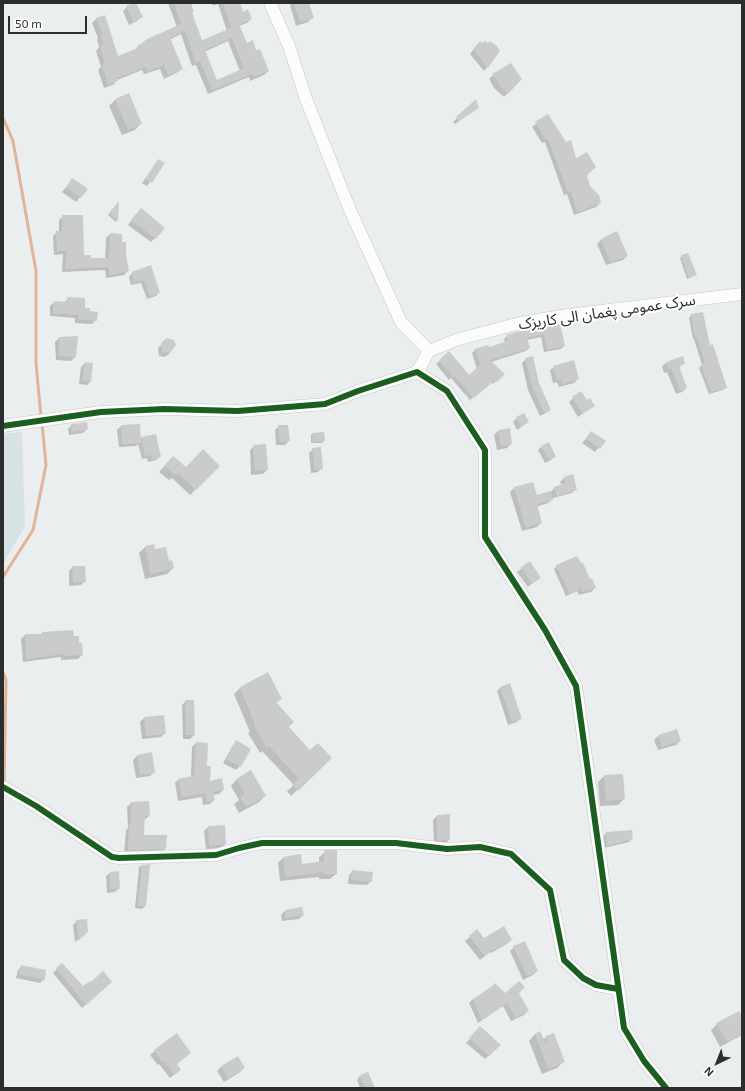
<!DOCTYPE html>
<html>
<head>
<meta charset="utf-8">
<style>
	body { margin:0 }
	#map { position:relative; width:745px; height:1091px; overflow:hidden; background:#ebeeef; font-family:"Exo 2",sans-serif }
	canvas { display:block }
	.frame { position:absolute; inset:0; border:4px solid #2c2e2e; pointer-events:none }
	.north { position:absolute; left:697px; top:1043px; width:40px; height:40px; -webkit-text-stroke:3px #fff; paint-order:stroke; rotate:223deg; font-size:11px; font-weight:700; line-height:16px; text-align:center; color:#2c2e2e }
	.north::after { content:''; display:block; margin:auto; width:14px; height:18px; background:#2c2e2e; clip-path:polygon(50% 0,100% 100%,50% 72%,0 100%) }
	.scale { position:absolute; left:8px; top:16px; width:79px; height:18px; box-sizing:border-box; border:2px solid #2c2e2e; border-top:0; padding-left:5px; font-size:12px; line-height:14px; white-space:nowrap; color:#2c2e2e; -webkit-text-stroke:3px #fff; paint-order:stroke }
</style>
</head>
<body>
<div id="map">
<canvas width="745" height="1091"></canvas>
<div class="frame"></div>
<div class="north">N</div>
<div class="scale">50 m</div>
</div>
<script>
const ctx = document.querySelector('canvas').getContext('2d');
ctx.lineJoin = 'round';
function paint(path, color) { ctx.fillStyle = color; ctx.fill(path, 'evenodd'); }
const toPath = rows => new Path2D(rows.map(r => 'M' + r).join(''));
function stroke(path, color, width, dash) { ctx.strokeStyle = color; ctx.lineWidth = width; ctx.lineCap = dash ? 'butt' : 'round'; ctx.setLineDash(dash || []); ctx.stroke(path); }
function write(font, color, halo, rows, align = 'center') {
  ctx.font = font + ' "Exo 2","Noto Sans Arabic",sans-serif'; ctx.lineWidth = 4; ctx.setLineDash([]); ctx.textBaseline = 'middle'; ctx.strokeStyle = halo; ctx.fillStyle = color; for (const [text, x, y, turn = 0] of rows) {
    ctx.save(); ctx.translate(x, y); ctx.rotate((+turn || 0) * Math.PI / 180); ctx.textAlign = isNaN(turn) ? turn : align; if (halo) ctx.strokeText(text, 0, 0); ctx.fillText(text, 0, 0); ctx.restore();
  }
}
paint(toPath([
	[22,432,25,527,3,564,3,434]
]), '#d8e2e3');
paint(toPath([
	[168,3,189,3,201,42,227,31,218,4,213,6,212,3,239,3,242,13,251,19,247,23,239,26,246,44,256,51,268,71,264,75,250,81,249,77,208,94,196,65,192,66,181,34,169,40,182,68,178,72,164,79,160,69,144,74,142,70,117,80,113,85,104,88,98,70,101,67,96,51,99,47,97,39,98,38,92,23,96,19,104,16,117,57,133,51,145,41,177,27],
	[228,41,240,71,216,81,204,52],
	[292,3,308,3,312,18,308,22,296,26,290,5],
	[127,7,141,17,137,21,129,25,123,11],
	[476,46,487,67,484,71,470,54],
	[493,75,521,79,504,97,494,88,489,79],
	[128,94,141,123,135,130,122,135,109,106,115,100],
	[475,101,478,107,455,124,453,122],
	[548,115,586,175,589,187,600,203,596,207,574,215,567,194,564,195,545,142,542,143,532,127],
	[159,160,164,163,147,186,142,183],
	[73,179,87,189,76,202,62,192],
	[118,204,117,221,116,222,108,215],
	[137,213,155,238,151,242,128,225],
	[63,216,83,256,90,259,105,259,106,238,110,234,121,243,128,271,124,275,106,278,105,270,62,272,63,254,54,255,53,236,57,232,59,232,59,220],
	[617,233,627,256,623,260,606,265,597,244,601,240],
	[682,256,694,276,687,279,680,258],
	[150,267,159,292,156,296,147,299,141,283,131,285,129,277,132,273],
	[68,298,89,312,96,320,92,324,75,323,75,318,50,316,50,306,54,302,64,303],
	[691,315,709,346,726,387,723,390,709,394,699,368,702,365,694,339,693,339,689,318],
	[560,325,564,346,561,349,544,352,541,337,527,340,529,348,526,351,491,362,503,374,493,384,491,382,470,400,451,378,449,380,436,364,449,353,469,377,477,369,472,353,475,350,488,348,505,343,504,339,507,336],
	[77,337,75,357,71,361,56,360,55,342,59,338],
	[168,339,170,353,165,357,159,356,158,348],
	[682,357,684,363,678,368,686,388,682,392,676,394,667,372,664,373,662,366,666,363],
	[526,359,550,410,546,413,540,416,528,390,522,363],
	[85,363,90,382,87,385,79,384,81,367],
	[554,367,578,379,574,383,559,387,557,382,553,383,550,370],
	[573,398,586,401,594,406,578,417,569,402],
	[517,418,528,422,517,430,513,422],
	[72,425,87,429,83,433,69,435,68,429],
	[121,426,140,439,141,438,160,456,156,460,148,462,147,458,142,459,138,444,136,446,119,447,117,430],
	[279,426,289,441,285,445,276,445,275,430],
	[498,431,511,444,507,448,497,450,494,435],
	[591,432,604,441,595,452,582,443],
	[312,434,324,441,322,443,311,443,311,435],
	[254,446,267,470,263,474,251,475,250,450],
	[542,446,555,456,551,460,545,463,538,450],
	[313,449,322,468,318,472,311,473,309,453],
	[173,457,186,468,218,466,190,495,172,478,169,480,159,472],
	[564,478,576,489,572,493,553,498,548,503,536,507,541,523,537,527,522,531,510,492,514,488,532,483,536,496,550,493,555,487,562,485,560,482],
	[153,545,154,551,168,562,173,568,167,574,145,579,139,553,145,547],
	[529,562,539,578,528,587,517,572],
	[557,566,590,580,595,588,591,592,579,595,577,591,566,596,554,569],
	[73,567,85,581,81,585,69,586,69,571],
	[42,633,73,637,78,644,82,655,78,659,61,660,61,657,23,662,21,639,25,635,40,635],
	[501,687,521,718,517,722,508,725,497,691],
	[240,688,281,698,276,703,288,727,310,751,331,758,291,796,287,791,294,785,262,751,260,753,248,733,250,732,234,694],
	[186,701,194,735,190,739,183,739,182,705],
	[144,718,165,733,161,737,142,739,140,722],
	[658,736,680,741,676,745,658,750,654,740],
	[237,742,250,749,240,766,236,770,223,763,233,745],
	[196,743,206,766,209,782,223,790,219,794,213,795,214,800,210,804,203,805,202,797,178,801,175,783,179,779,191,777,192,747],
	[137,756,154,772,150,776,136,778,133,760],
	[604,776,624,799,618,805,600,806,598,782],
	[237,779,265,796,259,802,239,813,234,804,239,800,231,786],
	[148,802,149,816,144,820,143,836,165,849,162,853,124,854,126,830,128,828,127,807,131,803],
	[437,816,449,840,445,844,434,844,433,820],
	[208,827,225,844,221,848,206,849,204,831],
	[606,833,632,838,629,842,604,848,603,837],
	[325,852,336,874,330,879,319,879,319,877,280,881,278,863,283,858,301,865,319,863,319,857],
	[140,866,151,866,149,867,145,906,142,909,135,908,139,868,138,868],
	[353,871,371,881,367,885,348,884,349,875],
	[118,872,119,888,115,892,107,893,106,876,110,873],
	[285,911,303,915,299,919,282,921,281,915],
	[77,921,83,936,75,942,73,925],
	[477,931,484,939,511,940,507,944,491,953,490,952,480,960,465,941],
	[514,947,537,971,533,975,523,980,510,951],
	[22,966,44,979,40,983,16,978,18,970],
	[57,969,83,988,107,986,82,1008,53,973],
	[518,993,528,1011,524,1015,511,1021,503,1006,478,1023,469,1003,473,999],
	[742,1018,742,1035,720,1047,711,1030,717,1024],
	[480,1028,500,1045,485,1059,466,1043],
	[535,1034,543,1040,546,1037,563,1062,557,1068,542,1074,529,1041],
	[176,1035,176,1064,180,1070,170,1078,159,1064,158,1065,150,1055],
	[238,1058,244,1068,240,1072,224,1082,217,1071,221,1067],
	[360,1076,374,1088,360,1088,357,1080]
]), '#0003');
stroke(toPath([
	[3,118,13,141,36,271,36,363,41,417],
	[3,577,33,530,46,465,42,423],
	[3,672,6,680,4,785]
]), '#e3b397', 3);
paint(toPath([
	[133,3,136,3,143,17,133,22,126,6],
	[174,3,191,3,194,12,192,13,202,40,231,28,223,3,240,3,243,12,248,9,252,19,239,24,247,43,253,40,256,50,260,49,269,71,254,77,253,74,212,90,200,61,196,63,185,31,170,38,183,69,168,75,164,65,148,71,146,67,117,78,118,81,108,85,102,65,105,64,100,45,104,44,100,34,102,34,96,18,105,15,118,56,138,48,137,46,145,42,145,40,181,24],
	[232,38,244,68,217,80,205,50],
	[294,3,309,3,314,18,300,22],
	[480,41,482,43,485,41,488,43,490,41,496,45,500,51,488,68,473,49],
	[511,63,522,79,508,94,497,83,498,82,492,74],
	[129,93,142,124,128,130,115,99],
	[476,99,479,108,459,121,456,117],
	[548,114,566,142,571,140,576,158,587,152,596,167,587,175,590,186,599,195,601,203,577,212,571,191,568,192,548,139,546,140,535,122],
	[158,159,165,163,152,183,145,179],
	[72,178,88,189,81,198,66,187],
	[119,201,118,221,109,213],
	[141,208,165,228,156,239,131,220],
	[62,215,83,215,84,255,91,255,91,258,109,258,110,233,122,234,122,242,126,242,126,255,129,271,110,275,109,267,65,269,67,251,57,251,56,231,62,231],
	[617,231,628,256,610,262,601,239],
	[688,253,697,275,689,278,681,255],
	[151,265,160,293,150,296,144,280,134,282,132,272],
	[67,297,85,298,85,308,90,308,90,311,98,312,97,321,78,319,78,315,53,313,54,301,67,302],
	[703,312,710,345,713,344,727,388,711,392,701,364,705,363,697,337,695,337,691,314],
	[560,324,565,346,547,350,544,334,527,338,530,348,490,360,505,374,497,382,495,380,474,398,455,376,453,377,439,360,449,351,469,375,480,365,475,349,488,345,489,347,508,341,506,335,516,332],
	[78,336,76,357,59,356,59,337],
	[167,338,174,340,176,345,170,353,162,352,161,343],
	[533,356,539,383,551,410,544,413,532,386,525,358],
	[683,356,685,364,679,366,687,388,680,391,671,368,668,369,666,362],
	[574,360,579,379,562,384,561,379,557,380,553,366],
	[85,362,93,363,91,382,82,381],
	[581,391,587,400,590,398,595,406,582,414,572,397],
	[524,413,529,422,521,426,516,417],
	[87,422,88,429,72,432,71,424],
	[140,424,141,443,122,444,121,425],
	[278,425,288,425,290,441,280,442],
	[510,428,512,444,501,446,498,430],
	[591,431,606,441,600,449,586,439],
	[324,432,325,441,313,442,312,433],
	[156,434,161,457,152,459,151,455,145,456,141,437],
	[549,442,556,457,549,460,541,446],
	[266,444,268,470,255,471,253,445],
	[321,447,323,469,315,470,312,448],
	[203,449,220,466,196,490,178,473,175,475,164,466,173,456,186,467],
	[573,474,577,490,557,496,554,487,566,483,564,477],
	[533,482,537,495,550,491,553,500,537,504,542,523,526,528,514,487],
	[154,544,155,549,166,547,169,561,172,560,174,568,151,574,145,546],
	[577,556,581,563,583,563,590,579,592,578,596,588,582,592,581,588,570,594,556,565],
	[530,561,541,578,532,584,521,567],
	[72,566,85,566,86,582,73,582],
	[73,630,74,636,79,636,79,643,82,643,83,655,64,656,64,654,26,659,25,634,42,634,42,632],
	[268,672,282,699,276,702,294,722,289,727,310,750,318,743,332,758,298,791,292,785,299,779,269,746,267,748,254,726,255,725,240,687],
	[510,683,522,719,512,722,500,687],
	[185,700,194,700,195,735,186,735],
	[164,715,166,734,146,736,144,717],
	[677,729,681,741,662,747,658,735],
	[236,740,251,749,241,767,226,759],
	[196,742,208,743,207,766,211,766,210,781,222,778,224,790,213,792,215,800,207,802,205,793,182,797,178,779,194,776],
	[152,752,155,773,140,775,137,755],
	[251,770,266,796,246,807,240,797,245,794,236,779],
	[623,774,625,799,606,801,604,775],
	[149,801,150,816,145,816,144,835,167,835,166,849,128,850,129,825,131,825,131,802],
	[450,814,450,840,437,840,437,815],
	[225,825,226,844,209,846,208,826],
	[632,830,633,839,607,846,606,832],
	[324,850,337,850,337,874,324,874,324,872,285,877,283,857,301,854,302,864,324,861],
	[154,864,150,865,146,906,138,906,142,865,139,865],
	[352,870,373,872,372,882,351,880],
	[119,871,120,889,110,889,110,872],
	[302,907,304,915,286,918,285,910],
	[87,919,88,932,79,940,76,920],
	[504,926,512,940,495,950,494,949,485,956,469,936,477,929,484,938],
	[525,941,538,971,527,976,513,946],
	[62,963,83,986,90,981,91,982,103,971,112,982,86,1005,56,968],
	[21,965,46,970,45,980,19,974],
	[519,981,525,987,519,993,529,1011,515,1018,507,1003,482,1020,473,999,491,987,495,983,505,993],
	[739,1011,742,1016,742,1034,727,1042,716,1023],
	[480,1026,501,1045,489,1056,469,1038],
	[540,1031,547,1045,546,1036,554,1033,565,1062,548,1069,535,1034],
	[177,1033,191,1053,177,1064,181,1070,174,1075,164,1061,162,1062,154,1050],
	[238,1056,245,1068,228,1078,221,1066],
	[368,1072,375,1088,365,1088,360,1075]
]), '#cacccc');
const minor = toPath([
	[270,3,289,46,306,99,350,210,401,322,429,351],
	[417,372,429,351,456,340,520,323,568,315,742,294],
	[3,426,101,412,164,409,238,411,325,404,358,391,417,372,447,391,485,450,485,537,545,630,576,686,624,1028,644,1061,666,1088],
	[3,787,36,806,112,857,119,858,216,855,239,848,262,843,396,843,447,849,480,847,511,854,550,890,564,960,583,978,596,985,618,989]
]);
stroke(minor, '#c3c6c6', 13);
stroke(minor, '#fcfcfd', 12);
stroke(toPath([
	[3,426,101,412,164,409,238,411,325,404,358,391,417,372,447,391,485,450,485,537,545,630,576,686,624,1028,644,1061,666,1088],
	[3,787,36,806,112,857,119,858,216,855,239,848,262,843,396,843,447,849,480,847,511,854,550,890,564,960,583,978,596,985,618,989]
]), '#1b5e20', 6);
write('15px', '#2c2e2e', '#fff', [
	["سرک عمومی پغمان الی کاریزک",607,312,-8]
]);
</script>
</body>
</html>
